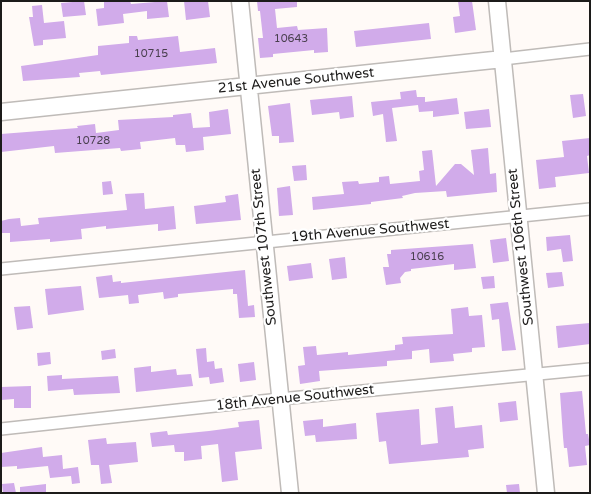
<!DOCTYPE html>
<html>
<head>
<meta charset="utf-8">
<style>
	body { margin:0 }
	#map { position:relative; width:591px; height:494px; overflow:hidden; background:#fffaf7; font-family:"Varela Round",sans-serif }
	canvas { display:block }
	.frame { position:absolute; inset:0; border:2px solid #1c1b1a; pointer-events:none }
</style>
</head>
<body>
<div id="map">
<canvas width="591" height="494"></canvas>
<div class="frame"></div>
</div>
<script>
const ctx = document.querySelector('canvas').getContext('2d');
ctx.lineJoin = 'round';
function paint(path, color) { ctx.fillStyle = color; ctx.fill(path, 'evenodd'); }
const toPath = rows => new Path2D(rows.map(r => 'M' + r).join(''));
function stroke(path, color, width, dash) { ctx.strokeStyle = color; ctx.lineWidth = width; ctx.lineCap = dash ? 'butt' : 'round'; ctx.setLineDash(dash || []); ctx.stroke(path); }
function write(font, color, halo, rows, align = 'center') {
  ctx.font = font + ' "Varela Round",sans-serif'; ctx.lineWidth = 4.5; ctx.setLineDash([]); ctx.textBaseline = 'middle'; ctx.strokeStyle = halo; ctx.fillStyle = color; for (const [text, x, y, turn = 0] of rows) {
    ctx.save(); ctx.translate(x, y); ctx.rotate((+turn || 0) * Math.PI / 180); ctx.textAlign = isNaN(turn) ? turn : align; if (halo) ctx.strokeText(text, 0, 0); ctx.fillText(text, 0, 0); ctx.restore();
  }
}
paint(toPath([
	[84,1,86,15,63,17,61,3],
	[104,1,130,1,131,4,167,1,169,17,147,19,147,11,123,14,124,23,98,26,96,9,104,8],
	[184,1,208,1,210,17,186,20],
	[257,1,297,1,297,7,275,9,277,28,297,26,298,30,327,28,328,52,314,53,314,50,273,54,273,57,260,58,258,38,263,38,260,11,258,11],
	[458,1,472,1,476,30,455,33,453,17,460,16],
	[42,5,44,23,64,21,66,38,43,40,43,45,34,46,29,17,33,17,32,6],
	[429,23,431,39,356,47,354,31],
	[129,36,137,36,138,40,178,36,180,52,215,48,217,63,101,75,100,71,79,73,80,77,23,81,21,66,98,55,98,46,129,43],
	[416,90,417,97,425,97,425,102,457,98,459,114,433,117,433,111,419,112,418,105,392,108,397,141,386,142,383,114,373,116,371,102,401,99,400,92],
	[583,94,586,116,573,118,570,95],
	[352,96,354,117,340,119,339,112,312,115,310,100],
	[290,103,294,142,279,143,279,136,272,136,268,106],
	[228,109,231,134,203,137,204,150,186,152,185,145,176,145,175,138,140,142,141,149,121,151,120,148,55,153,54,146,1,152,1,134,78,128,77,126,95,124,96,133,119,130,118,120,173,117,173,115,191,113,193,128,210,127,209,112],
	[489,109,491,127,466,129,464,112],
	[590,138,590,155,587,156,589,173,555,177,556,187,539,189,536,160,564,157,562,141],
	[488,148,490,174,496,173,497,192,447,197,446,191,415,193,402,196,403,198,371,202,371,204,313,210,312,197,344,194,342,182,358,181,359,184,379,182,379,177,389,176,390,184,420,181,419,171,424,170,422,151,432,150,436,186,455,164,461,164,474,175,471,150],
	[306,165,307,180,294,181,292,166],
	[111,181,113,194,103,195,102,182],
	[290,186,293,215,279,216,277,188],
	[144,193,145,209,174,206,176,229,158,231,158,224,106,229,106,226,81,229,82,239,50,242,50,239,10,242,10,233,1,233,1,221,9,219,20,218,21,226,39,224,38,218,127,210,125,194],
	[238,194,241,220,196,224,194,206,226,202,225,196],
	[570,235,573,261,563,262,561,249,547,251,546,237],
	[506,238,509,261,493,263,490,240],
	[473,244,476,268,454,270,454,264,411,269,411,271,405,272,400,278,401,283,386,285,383,267,389,267,387,254,391,254,391,250],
	[345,257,347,278,332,280,329,259],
	[311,263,313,278,289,281,287,266],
	[245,270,248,306,254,305,255,317,239,318,237,294,233,294,233,289,178,294,178,297,164,299,163,292,138,295,139,303,129,304,128,295,99,298,96,277,112,275,113,282,121,281,121,283],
	[562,272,564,286,548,288,546,273],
	[494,276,495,288,483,289,481,277],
	[81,286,84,310,48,315,45,289],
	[508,302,516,350,502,351,499,319,492,320,490,304],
	[30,306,33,328,17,330,14,307],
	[468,307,469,316,482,315,485,347,472,348,472,352,453,354,454,361,430,363,429,349,412,351,412,359,387,361,387,366,319,371,320,381,300,384,298,366,305,365,303,347,316,346,317,355,348,352,348,355,395,350,395,345,403,344,402,337,453,334,451,309],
	[590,323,590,344,558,348,556,326],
	[206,348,207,362,214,361,215,369,222,368,224,382,210,384,209,377,199,378,196,349],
	[115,349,116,358,102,360,101,351],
	[50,352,51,364,38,366,37,353],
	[254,362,256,380,240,382,238,364],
	[151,366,151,372,176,369,177,375,191,374,193,386,136,392,134,368],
	[62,375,62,379,118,376,120,393,74,395,73,389,48,391,47,376],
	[31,386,31,408,14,408,14,399,1,400,1,387],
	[582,391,586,434,588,434,590,445,585,446,587,465,569,467,567,448,564,448,563,437,560,393],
	[516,401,518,420,500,422,498,403],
	[453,406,455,428,482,425,484,448,468,450,469,457,389,464,386,441,379,442,376,413,419,409,421,445,438,443,435,408],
	[323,419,323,427,356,423,357,439,316,442,315,435,305,436,303,421],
	[259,420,262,449,235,452,238,480,222,482,218,444,201,446,202,459,184,461,184,452,175,452,174,445,152,447,150,433,167,431,168,435,209,431,239,427,238,422],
	[106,438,107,444,136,442,138,462,109,465,112,483,101,484,99,465,91,465,88,440],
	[42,447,43,457,62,455,63,469,78,467,80,483,72,484,71,476,50,478,48,466,17,469,17,466,1,467,1,453],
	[14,483,16,493,3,493,2,484],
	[46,484,46,493,20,493,20,487],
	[519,484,520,493,507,493,506,485]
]), '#d1abea');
const street = toPath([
	[503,59,590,49],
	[1,269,590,209],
	[1,429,280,399,590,369]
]);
const secondary = toPath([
	[240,1,290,493],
	[497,1,546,493],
	[1,112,503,59]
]);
stroke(street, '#bfbbb8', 14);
stroke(secondary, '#bfbbb8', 19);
stroke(street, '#fff', 11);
stroke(secondary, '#fff', 16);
write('11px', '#493f4e', null, [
	["10643",291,39],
	["10715",151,54],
	["10728",93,141],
	["10616",427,257]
]);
write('14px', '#1c1b1a', '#fff', [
	["21st Avenue Southwest",296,81,-6],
	["19th Avenue Southwest",370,231,-5],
	["Southwest 107th Street",264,247,-96],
	["Southwest 106th Street",521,247,-96],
	["18th Avenue Southwest",295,398,-6]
]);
</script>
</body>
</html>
